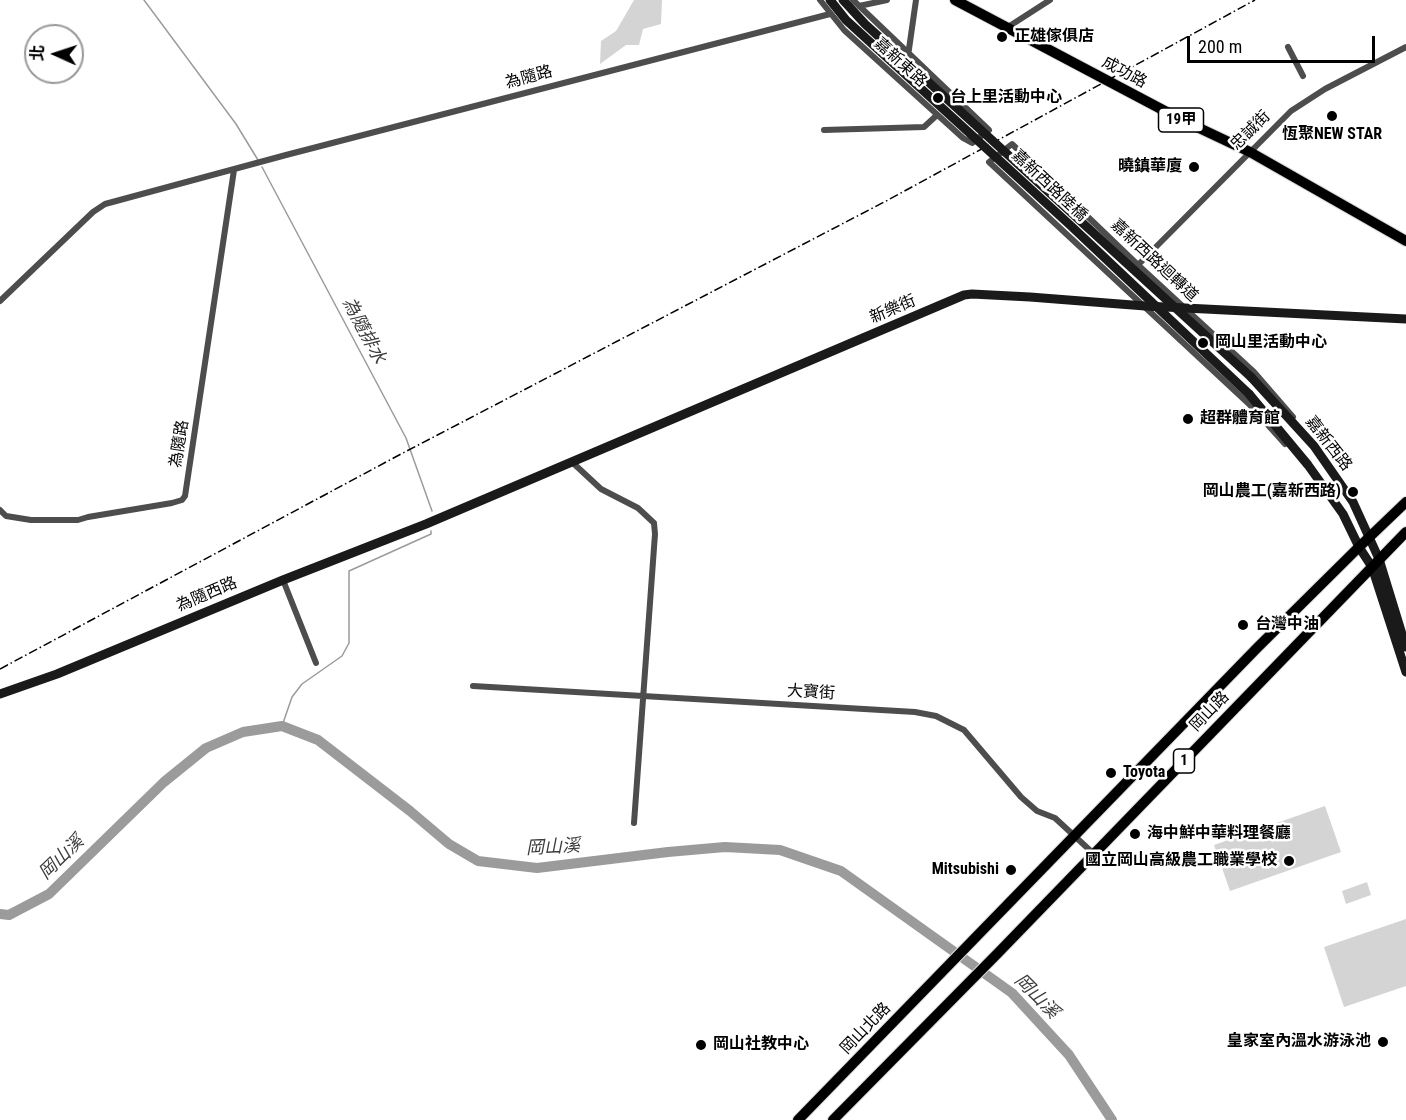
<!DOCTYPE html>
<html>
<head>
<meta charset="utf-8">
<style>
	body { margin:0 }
	#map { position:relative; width:1406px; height:1120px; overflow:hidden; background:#fff; font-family:"Roboto Condensed","Noto Sans TC",sans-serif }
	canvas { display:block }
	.north { position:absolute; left:24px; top:24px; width:60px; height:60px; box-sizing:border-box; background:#fff; border:2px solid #999; border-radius:50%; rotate:273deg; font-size:16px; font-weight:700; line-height:24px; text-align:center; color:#000 }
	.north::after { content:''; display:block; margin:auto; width:21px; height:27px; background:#000; clip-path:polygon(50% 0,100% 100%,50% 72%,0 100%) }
	.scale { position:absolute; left:1187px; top:36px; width:188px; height:27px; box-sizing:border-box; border:3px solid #000; border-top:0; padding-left:8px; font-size:18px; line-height:21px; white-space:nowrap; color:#000; -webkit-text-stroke:4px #fff; paint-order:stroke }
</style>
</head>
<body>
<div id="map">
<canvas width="1406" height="1120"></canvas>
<div class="north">北</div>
<div class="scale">200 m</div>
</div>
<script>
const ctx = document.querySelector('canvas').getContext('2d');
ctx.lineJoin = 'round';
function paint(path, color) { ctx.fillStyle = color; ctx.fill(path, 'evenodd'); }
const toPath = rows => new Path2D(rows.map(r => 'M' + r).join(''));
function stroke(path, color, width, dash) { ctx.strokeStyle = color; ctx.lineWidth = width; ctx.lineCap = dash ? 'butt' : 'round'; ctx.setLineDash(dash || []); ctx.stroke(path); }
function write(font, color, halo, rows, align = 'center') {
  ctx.font = font + ' "Roboto Condensed","Noto Sans TC",sans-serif'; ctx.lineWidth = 5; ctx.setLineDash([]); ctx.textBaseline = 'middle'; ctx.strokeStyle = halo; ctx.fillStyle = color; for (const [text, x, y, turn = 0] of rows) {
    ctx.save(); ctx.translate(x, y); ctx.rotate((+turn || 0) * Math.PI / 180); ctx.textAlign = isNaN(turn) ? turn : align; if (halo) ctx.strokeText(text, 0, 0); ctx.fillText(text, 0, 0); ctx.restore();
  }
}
paint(toPath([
	[634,0,662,0,661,24,643,29,639,45,626,45,600,64,601,41,616,31],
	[1325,806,1341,852,1230,891,1214,845],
	[1367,882,1371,895,1346,904,1342,891],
	[1406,919,1406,986,1344,1007,1324,947]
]), '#d4d4d4');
stroke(toPath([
	[144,0,236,124,258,160],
	[262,167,406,438,432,511],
	[282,726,292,697,302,684,342,656,349,643,349,571,431,534,431,531]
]), '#9b9b9b', 1.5);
stroke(toPath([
	[0,914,9,915,49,894,164,782,206,748,243,732,282,726,318,740,410,811,449,844,478,861,537,868,668,852,725,847,780,850,841,871,1012,993,1069,1055,1112,1120]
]), '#9b9b9b', 10);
const primary = toPath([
	[955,0,1180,119,1250,152,1406,241],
	[798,1120,1257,648,1359,547,1406,502],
	[833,1120,998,953,1406,532]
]);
stroke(primary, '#dbdbdb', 12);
stroke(toPath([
	[820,0,844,30,963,138,972,143,989,130,853,0],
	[859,6,887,0],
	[1008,27,1050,0],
	[1288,47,1303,76],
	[908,56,916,0],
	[824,130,924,127,937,115],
	[1138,265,1291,111,1325,89,1406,47],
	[0,301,93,212,105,204,286,155,830,14],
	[1285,444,1249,404,989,162,1012,144,1138,265,1254,372,1293,417],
	[573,463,601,489,638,508,654,523,655,534,634,823],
	[0,510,6,516,31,520,78,520,88,517,172,503,182,500,185,496,234,170],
	[283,580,316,663],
	[473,686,915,712,936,716,964,730,1021,797,1037,811,1055,818,1094,854]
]), '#4d4d4d', 6);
stroke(toPath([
	[1251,377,1314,446,1353,502,1379,559,1406,647],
	[1249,394,1308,465,1343,514,1359,547,1372,567,1406,672],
	[0,694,57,674,283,580,426,524,964,295,972,294,1030,297,1145,306,1406,319]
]), '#1a1a1a', 9);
stroke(primary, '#000', 10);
stroke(toPath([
	[0,669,401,454,888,200,1255,0]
]), '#000', 1.5, [9, 3, 1.5, 3]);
stroke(toPath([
	[830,0,846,20,1070,225,1249,394],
	[843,0,865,24,1251,377]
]), '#1a1a1a', 9);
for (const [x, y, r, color] of [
	[1002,37,6,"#000"],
	[938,98,6,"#000"],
	[1332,116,6,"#000"],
	[1194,167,6,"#000"],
	[1203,343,6,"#000"],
	[1188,419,6,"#000"],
	[1353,492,6,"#000"],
	[1243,625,6,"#000"],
	[1111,773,6,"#000"],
	[1135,834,6,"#000"],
	[1289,861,6,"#000"],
	[1011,870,6,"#000"],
	[1383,1042,6,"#000"],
	[701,1045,6,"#000"]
]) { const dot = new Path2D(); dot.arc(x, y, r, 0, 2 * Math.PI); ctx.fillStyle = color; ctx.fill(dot); stroke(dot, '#fff', 2); }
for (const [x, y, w] of [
	[1181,120,45],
	[1184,761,21]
]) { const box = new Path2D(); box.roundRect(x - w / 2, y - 12, w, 24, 4.5); ctx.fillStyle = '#fff'; ctx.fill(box); stroke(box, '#000', 1.5); }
write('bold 15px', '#000', null, [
	["19甲",1181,120],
	["1",1184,761]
]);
write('bold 16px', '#000', '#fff', [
	["正雄傢俱店",1014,37],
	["台上里活動中心",950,98],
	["恆聚NEW STAR",1332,135,"center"],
	["曉鎮華廈",1182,167,"right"],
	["岡山里活動中心",1215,343],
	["超群體育館",1200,419],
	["岡山農工(嘉新西路)",1341,492,"right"],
	["台灣中油",1255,625],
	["Toyota",1123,773],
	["海中鮮中華料理餐廳",1147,834],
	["國立岡山高級農工職業學校",1277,861,"right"],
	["Mitsubishi",999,870,"right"],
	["皇家室內溫水游泳池",1371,1042,"right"],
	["岡山社教中心",713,1045]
], 'left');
write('16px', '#000', '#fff', [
	["嘉新東路",900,63,42],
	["成功路",1124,73,28],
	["為隨路",529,78,-15],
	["忠誠街",1251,131,-45],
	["嘉新西路陸橋",1049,186,43],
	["嘉新西路迴轉道",1154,261,43],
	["新樂街",893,310,-23],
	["為隨路",180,444,-81],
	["嘉新西路",1328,444,52],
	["為隨西路",207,595,-23],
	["大寶街",811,693,3],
	["岡山路",1210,712,-46],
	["岡山北路",866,1029,-46]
]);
write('italic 18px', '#3c3c3c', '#fff', [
	["為隨排水",363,331,62],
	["岡山溪",553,848,-3],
	["岡山溪",62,858,-44],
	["岡山溪",1036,997,45]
]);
</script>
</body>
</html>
